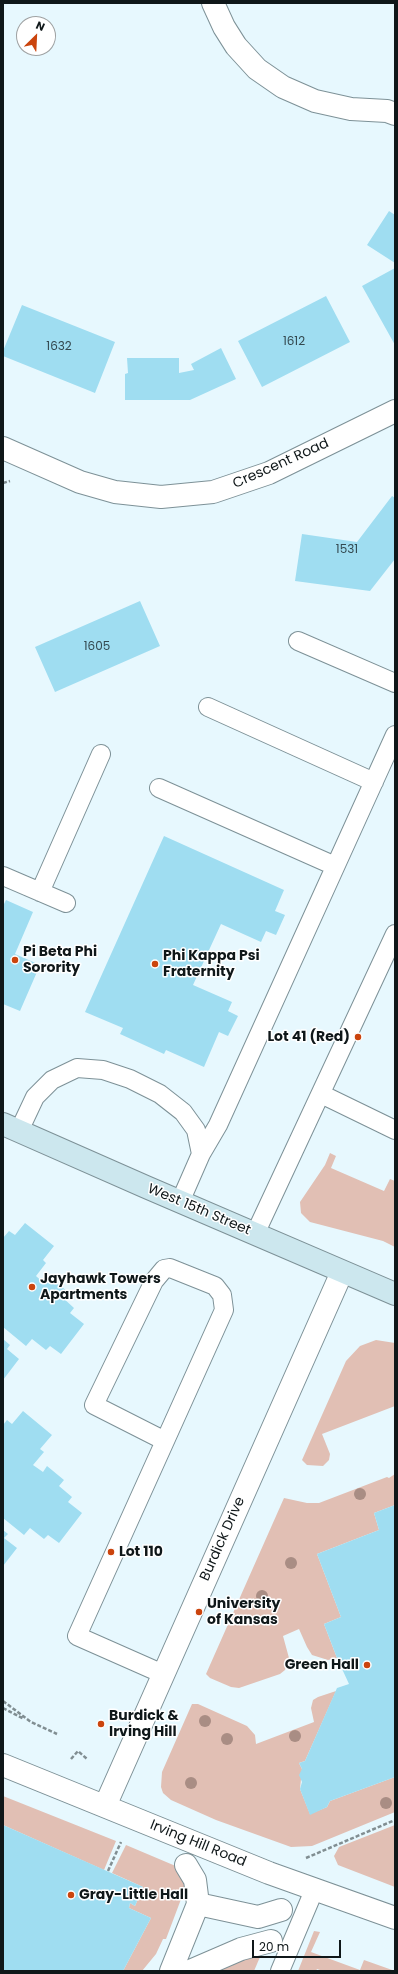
<!DOCTYPE html>
<html>
<head>
<meta charset="utf-8">
<style>
	body { margin:0 }
	#map { position:relative; width:398px; height:1974px; overflow:hidden; background:#e7f8fe; font-family:Poppins,sans-serif }
	canvas { display:block }
	.frame { position:absolute; inset:0; border:4px solid #0f1719; pointer-events:none }
	.north { position:absolute; left:16px; top:16px; width:40px; height:40px; box-sizing:border-box; background:#fff; border:1px solid #9fa2a3; border-radius:50%; rotate:24deg; font-size:11px; font-weight:700; line-height:16px; text-align:center; color:#0f1719 }
	.north::after { content:''; display:block; margin:auto; width:14px; height:18px; background:#cb440d; clip-path:polygon(50% 0,100% 100%,50% 72%,0 100%) }
	.scale { position:absolute; left:252px; top:1940px; width:89px; height:18px; box-sizing:border-box; border:2px solid #0f1719; border-top:0; padding-left:5px; font-size:12px; line-height:14px; white-space:nowrap; color:#0f1719; -webkit-text-stroke:3px #fff; paint-order:stroke }
</style>
</head>
<body>
<div id="map">
<canvas width="398" height="1974"></canvas>
<div class="frame"></div>
<div class="north">N</div>
<div class="scale">20 m</div>
</div>
<script>
const ctx = document.querySelector('canvas').getContext('2d');
ctx.lineJoin = 'round';
function paint(path, color) { ctx.fillStyle = color; ctx.fill(path, 'evenodd'); }
const toPath = rows => new Path2D(rows.map(r => 'M' + r).join(''));
function stroke(path, color, width, dash) { ctx.strokeStyle = color; ctx.lineWidth = width; ctx.lineCap = dash ? 'butt' : 'round'; ctx.setLineDash(dash || []); ctx.stroke(path); }
function write(font, color, halo, rows, align = 'center') {
  ctx.font = font + ' Poppins,sans-serif'; ctx.lineWidth = 3; ctx.setLineDash([]); ctx.textBaseline = 'middle'; ctx.strokeStyle = halo; ctx.fillStyle = color; for (const [text, x, y, turn = 0] of rows) {
    ctx.save(); ctx.translate(x, y); ctx.rotate((+turn || 0) * Math.PI / 180); ctx.textAlign = isNaN(turn) ? turn : align; if (halo) ctx.strokeText(text, 0, 0); ctx.fillText(text, 0, 0); ctx.restore();
  }
}
paint(toPath([
	[330,1153,336,1156,331,1168,384,1191,390,1179,395,1181,395,1247,383,1241,310,1222,301,1213,300,1202,325,1165],
	[376,1340,395,1343,395,1406,322,1434,330,1454,329,1460,323,1466,307,1465,302,1460,346,1361,360,1346],
	[395,1474,395,1505,374,1513,379,1530,317,1554,341,1617,324,1624,337,1658,328,1660,312,1655,307,1647,299,1629,283,1636,289,1658,285,1670,280,1674,239,1688,231,1687,210,1678,206,1674,284,1498,307,1503,319,1503,387,1477,389,1478],
	[336,1691,305,1761,299,1763,302,1769,300,1789,310,1814,327,1807,330,1801,395,1777,395,1812,312,1846,291,1847,216,1820,171,1800,163,1793,161,1787,162,1772,192,1704,198,1704,247,1726,255,1735,256,1744,314,1722,311,1708,313,1700,318,1697],
	[3,1796,116,1841,104,1870,3,1825],
	[395,1825,395,1887,338,1865,334,1856,339,1847],
	[126,1845,178,1867,186,1886,166,1939,163,1939,156,1954,142,1971,123,1971,151,1918,129,1908,130,1903,135,1906,143,1887,112,1873],
	[314,1931,320,1932,311,1952,360,1970,364,1960,395,1971,323,1971,317,1969,316,1971,298,1971],
	[263,1950,254,1971,212,1971]
]), '#e1bfb4');
paint(toPath([
	[389,211,395,215,395,263,367,245],
	[395,268,395,345,362,286],
	[326,296,350,342,262,387,238,341],
	[22,305,115,342,95,393,3,356,3,351],
	[221,348,236,379,190,400,125,400,125,374,128,373,127,358,179,358,179,373,194,370,191,364],
	[392,496,395,498,395,559,370,591,295,581,302,534,357,542],
	[140,601,160,646,55,692,35,647],
	[164,836,284,890,275,911,285,915,276,935,266,931,261,942,221,924,193,985,232,1002,228,1011,238,1016,228,1036,219,1032,204,1067,166,1050,164,1054,120,1034,123,1028,85,1012],
	[6,900,33,912,15,954,40,965,20,1011,3,1004,3,906],
	[25,1223,54,1246,43,1260,46,1263,36,1276,45,1284,49,1277,67,1291,62,1297,74,1308,70,1313,84,1324,61,1354,50,1346,46,1350,32,1339,26,1346,3,1327,3,1238,9,1231,15,1235],
	[3,1339,10,1345,7,1349,19,1359,3,1380],
	[23,1411,52,1435,40,1449,44,1452,33,1465,43,1472,47,1466,64,1480,59,1486,72,1497,68,1502,82,1513,59,1543,48,1535,44,1539,30,1528,24,1535,3,1518,3,1425,7,1420,12,1424],
	[395,1505,395,1777,330,1801,327,1807,310,1815,300,1789,302,1782,299,1775,302,1769,299,1763,305,1761,337,1688,349,1684,337,1658,324,1624,341,1617,317,1554,379,1530,374,1513],
	[3,1530,8,1534,4,1538,17,1548,3,1566],
	[3,1825,143,1887,135,1906,130,1903,129,1908,151,1918,123,1971,3,1971]
]), '#9fddf1');
const lane = toPath([
	[298,641,395,683],
	[208,707,374,782],
	[159,788,335,866],
	[3,876,66,903],
	[40,892,101,754],
	[321,1094,395,1130],
	[19,1131,35,1097,52,1080,77,1068,103,1070,130,1079,160,1094,183,1112,196,1130,201,1154,180,1202],
	[201,1154,218,1125,395,735],
	[255,1234,395,934],
	[163,1674,77,1636,165,1441,94,1405,154,1281,164,1269,170,1268,215,1286,222,1295,224,1310,165,1441],
	[280,1971,315,1888]
]);
const street = toPath([
	[213,3,224,27,236,46,257,69,283,87,315,101,351,109,387,111,395,114],
	[3,448,80,482,115,492,161,497,213,492,269,473,395,411],
	[3,1765,269,1873,395,1918],
	[105,1806,342,1272],
	[198,1904,258,1917,281,1910],
	[171,1971,198,1904,195,1880,186,1865],
	[190,1971,241,1949,271,1941]
]);
const secondary = toPath([
	[3,1124,146,1187,395,1294]
]);
stroke(lane, '#7d9197', 20);
stroke(street, '#7d9197', 24);
stroke(secondary, '#7d9197', 24);
stroke(toPath([
	[3,483,10,481],
	[3,1701,31,1722,57,1734],
	[3,1708,24,1719],
	[71,1759,78,1751,87,1759],
	[306,1858,395,1820],
	[108,1871,121,1842]
]), '#818e92', 2.5, [4, 2]);
stroke(lane, '#fff', 18);
stroke(street, '#fff', 22);
stroke(secondary, '#cce7ee', 22);
ctx.fillStyle = '#a98d84';
for (const [x, y] of [
	[360,1494],
	[291,1563],
	[262,1596],
	[205,1721],
	[295,1736],
	[227,1739],
	[191,1783],
	[386,1803]
]) { ctx.beginPath(); ctx.arc(x, y, 6, 0, 2 * Math.PI); ctx.fill(); }
for (const [x, y, r, color] of [
	[15,960,4,"#cb440d"],
	[155,964,4,"#cb440d"],
	[358,1037,4,"#cb440d"],
	[32,1287,4,"#cb440d"],
	[111,1552,4,"#cb440d"],
	[199,1612,4,"#cb440d"],
	[367,1665,4,"#cb440d"],
	[101,1724,4,"#cb440d"],
	[71,1895,4,"#cb440d"]
]) { const dot = new Path2D(); dot.arc(x, y, r, 0, 2 * Math.PI); ctx.fillStyle = color; ctx.fill(dot); stroke(dot, '#fff', 1.5); }
write('12px', '#33484f', null, [
	["1612",294,342],
	["1632",59,347],
	["1531",347,550],
	["1605",97,647]
]);
write('14px', '#0f1719', '#fff', [
	["Crescent Road",281,464,-24],
	["West 15th Street",199,1210,23],
	["Burdick Drive",223,1539,-66],
	["Irving Hill Road",198,1844,22]
]);
write('bold 14px', '#0f1719', '#fff', [
	["Pi Beta Phi",23,952],
	["Sorority",23,968],
	["Phi Kappa Psi",163,956],
	["Fraternity",163,972],
	["Lot 41 (Red)",350,1037,"right"],
	["Jayhawk Towers",40,1279],
	["Apartments",40,1295],
	["Lot 110",119,1552],
	["University",207,1604],
	["of Kansas",207,1620],
	["Green Hall",359,1665,"right"],
	["Burdick &",109,1716],
	["Irving Hill",109,1732],
	["Gray-Little Hall",79,1895]
], 'left');
</script>
</body>
</html>
